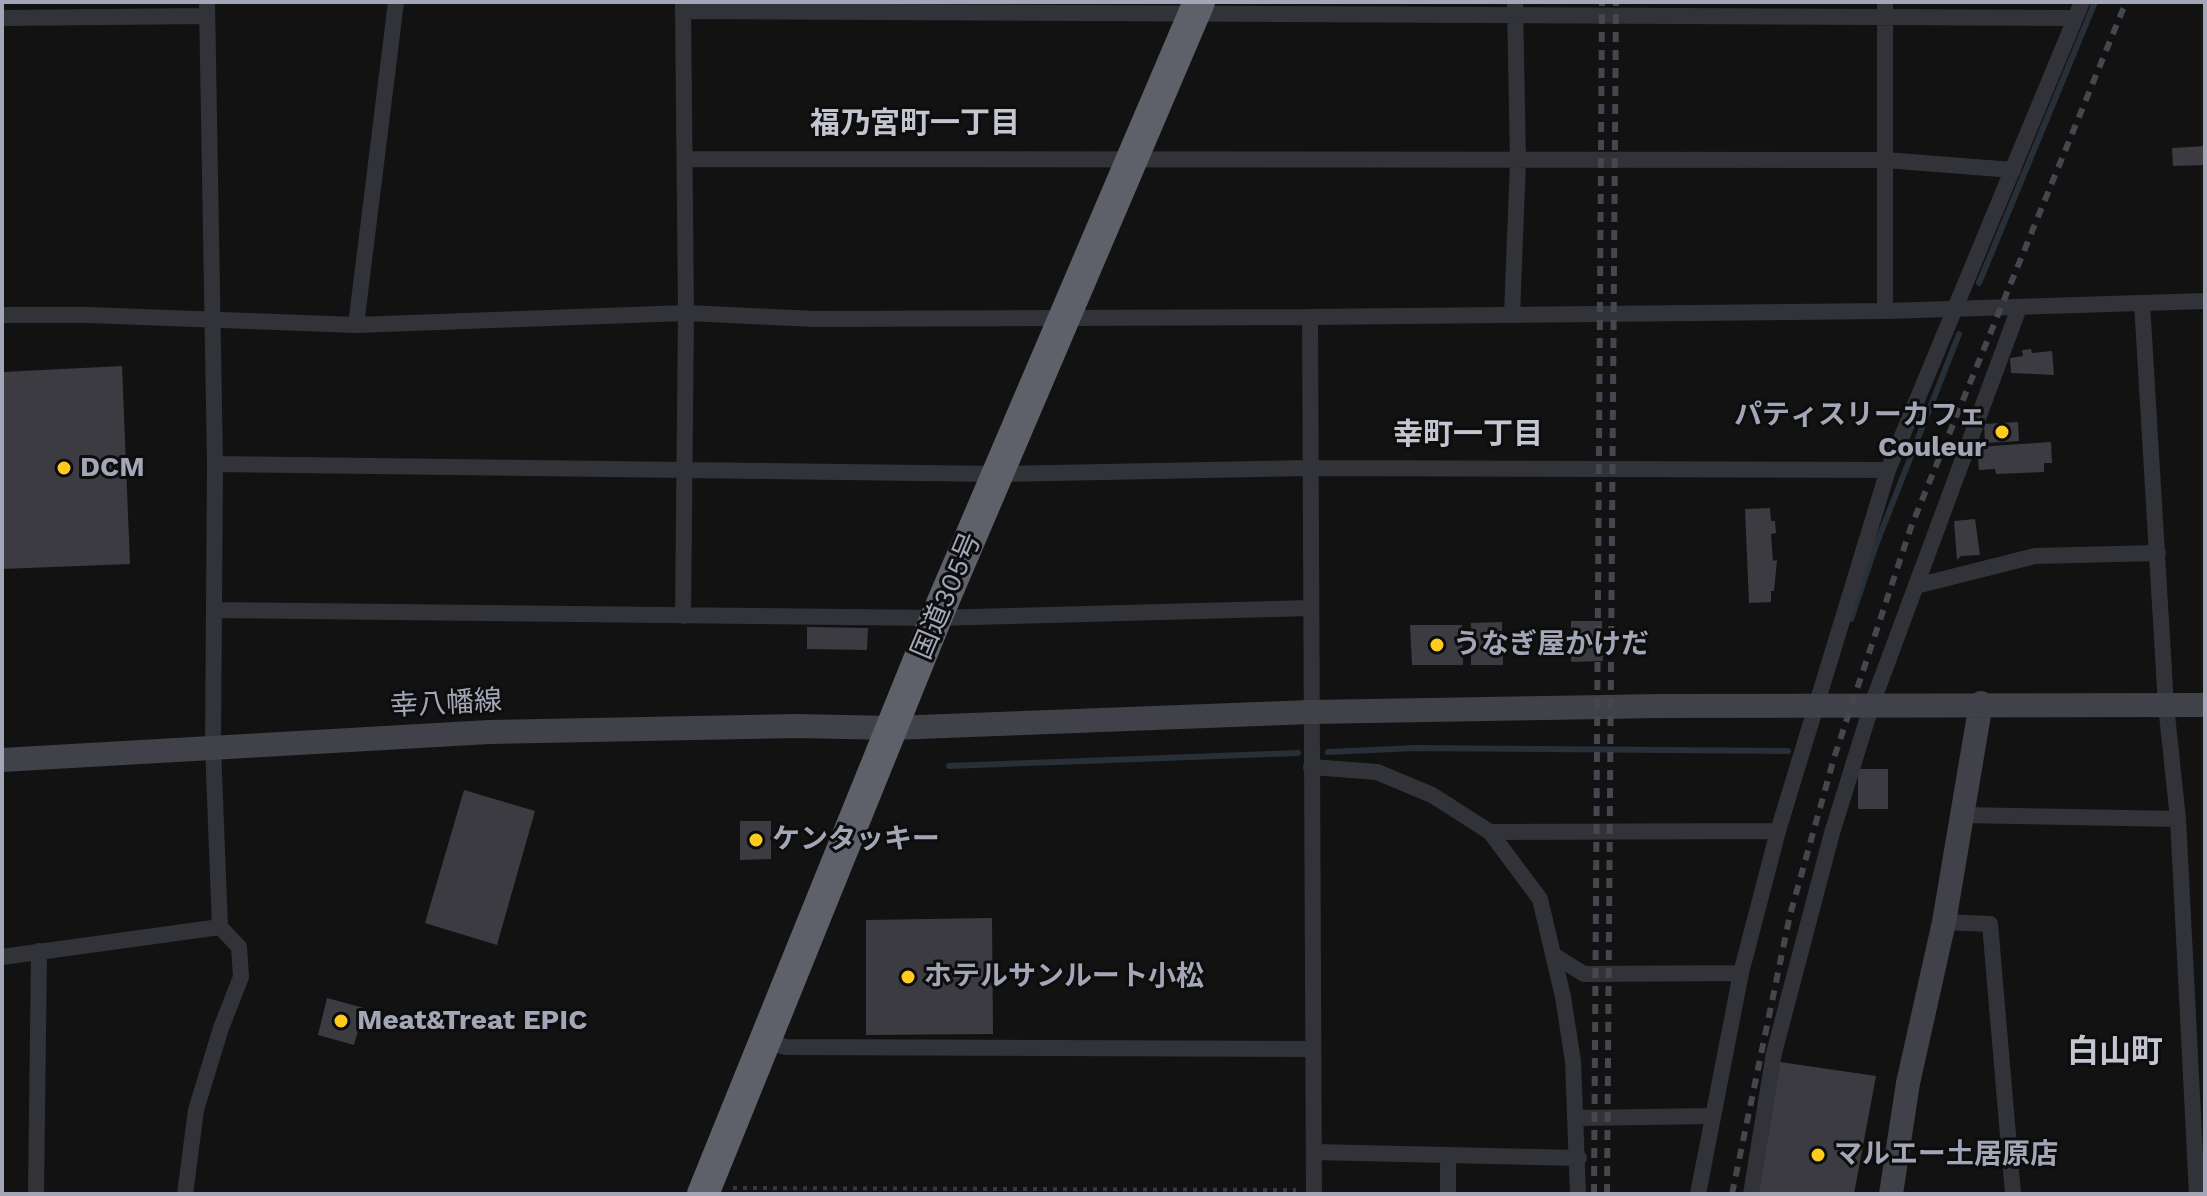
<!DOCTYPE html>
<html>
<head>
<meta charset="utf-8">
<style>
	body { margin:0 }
	#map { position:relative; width:2207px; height:1196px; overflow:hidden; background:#121213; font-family:"Work Sans",sans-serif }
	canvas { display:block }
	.frame { position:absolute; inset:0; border:4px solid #a2a6b6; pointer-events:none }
</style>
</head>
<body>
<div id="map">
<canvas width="2207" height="1196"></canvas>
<div class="frame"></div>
</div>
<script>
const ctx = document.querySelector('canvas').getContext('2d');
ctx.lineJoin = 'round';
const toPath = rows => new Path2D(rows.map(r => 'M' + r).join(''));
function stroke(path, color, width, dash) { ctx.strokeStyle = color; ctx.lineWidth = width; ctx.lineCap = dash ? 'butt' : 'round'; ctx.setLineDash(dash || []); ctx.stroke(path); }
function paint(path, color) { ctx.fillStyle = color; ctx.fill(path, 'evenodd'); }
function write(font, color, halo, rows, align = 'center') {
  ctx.font = font + ' "Work Sans","Noto Sans JP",sans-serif'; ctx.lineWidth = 6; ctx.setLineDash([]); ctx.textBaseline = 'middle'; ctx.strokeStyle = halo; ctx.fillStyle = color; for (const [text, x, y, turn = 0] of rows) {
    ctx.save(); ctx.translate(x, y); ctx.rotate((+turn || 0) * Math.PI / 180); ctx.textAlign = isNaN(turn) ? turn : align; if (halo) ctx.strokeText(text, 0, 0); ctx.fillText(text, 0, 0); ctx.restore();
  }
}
stroke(toPath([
	[1979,283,2095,2],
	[1851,619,1876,545,1959,334],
	[1328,752,1415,748,1788,751],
	[949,766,1298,753]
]), '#272f38', 6);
paint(toPath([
	[2205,146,2205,165,2173,166,2172,148],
	[2031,349,2032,353,2052,351,2054,375,2011,373,2010,358,2023,356,2022,350],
	[122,366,130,564,2,569,2,372],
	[2018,422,2019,441,1985,443,1984,424],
	[2051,442,2052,463,2044,463,2044,472,1996,474,1995,469,1979,470,1977,447],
	[1770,508,1771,521,1775,521,1776,533,1771,534,1773,561,1777,560,1774,591,1771,591,1771,602,1749,603,1745,509],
	[1975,519,1980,555,1961,556,1957,560,1954,521],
	[1571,621,1602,621,1603,661,1571,662],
	[1502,622,1503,665,1471,665,1471,623],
	[1410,625,1462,625,1463,665,1412,665],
	[807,627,868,628,867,650,807,649],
	[1858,769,1888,769,1888,809,1858,809],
	[464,790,535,811,497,945,425,923],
	[740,821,771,821,771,859,740,860],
	[992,918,993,1034,866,1035,866,920],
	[327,998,364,1008,354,1045,318,1035],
	[1780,1062,1876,1076,1854,1194,1756,1194]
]), '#3c3b42');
stroke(toPath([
	[733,1188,1296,1190]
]), '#383940', 4, [4, 6]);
stroke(toPath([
	[1885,2,1885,311],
	[683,4,686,313,683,616],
	[683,11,2075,18],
	[2,18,207,16],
	[685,159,1885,160,2013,170],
	[2142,303,2166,705,2178,819,2197,1194],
	[2,315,88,315,356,325,686,313,815,319,1310,317,1885,311,2205,301],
	[1512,315,1518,161,1515,2],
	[1310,317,1314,1194],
	[356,325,396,2],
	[215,464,1000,474,1310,468,1888,470],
	[1916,586,2035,556,2158,553],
	[214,610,936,618,1311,608],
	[1311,767,1377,772,1432,795,1490,832,1540,899,1563,997,1573,1061,1578,1194],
	[1962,815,2178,819],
	[1490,832,1778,831],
	[1944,922,1990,924,2013,1194],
	[1555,956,1584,974,1741,973],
	[2,957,220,927],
	[765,1041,786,1047,1313,1049],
	[1577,1118,1712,1116],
	[1314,1152,1579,1158],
	[1448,1155,1448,1194],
	[36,1194,39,951],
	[185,1194,196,1110,221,1028,241,977,239,947,220,927,213,747,215,464,207,2],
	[1698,1194,1741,973,1778,831,1888,470,2082,2],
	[1751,1194,1774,1053,1832,833,1872,704,2019,308]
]), '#323339', 16);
stroke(toPath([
	[2,760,489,732,797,726,893,728,1311,712,1661,706,2205,705],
	[1891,1194,1908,1083,1944,922,1981,703]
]), '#404149', 24);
stroke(toPath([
	[703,1194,936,618,1199,2]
]), '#5e606a', 32);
stroke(toPath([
	[1594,1194,1602,2],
	[1607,1194,1616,2],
	[1732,1194,1790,915,1834,758,1911,527,2126,2]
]), '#45464e', 6, [10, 8]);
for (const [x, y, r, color] of [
	[2002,432,8,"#ffcb1e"],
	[64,468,8,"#ffcb1e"],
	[1437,645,8,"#ffcb1e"],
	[756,840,8,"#ffcb1e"],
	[908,977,8,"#ffcb1e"],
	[341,1021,8,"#ffcb1e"],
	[1818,1155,8,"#ffcb1e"]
]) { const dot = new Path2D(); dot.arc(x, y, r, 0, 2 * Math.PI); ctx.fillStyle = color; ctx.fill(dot); stroke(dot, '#0d0d0e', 3); }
write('bold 28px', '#a2a6b6', '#0d0d0e', [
	["パティスリーカフェ",1986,416,"right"],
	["Couleur",1986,448,"right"],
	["DCM",80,468],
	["うなぎ屋かけだ",1453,645],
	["ケンタッキー",772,840],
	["ホテルサンルート小松",924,977],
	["Meat&Treat EPIC",357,1021],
	["マルエー土居原店",1834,1155]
], 'left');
write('28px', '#a2a6b6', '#0d0d0e', [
	["国道305号",947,596,-67],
	["幸八幡線",446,704,-3]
]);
write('bold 30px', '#c3c5d1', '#0d0d0e', [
	["福乃宮町一丁目",915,124],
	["幸町一丁目",1468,435]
]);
write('bold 32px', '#c3c5d1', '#0d0d0e', [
	["白山町",2115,1053]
]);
</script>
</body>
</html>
